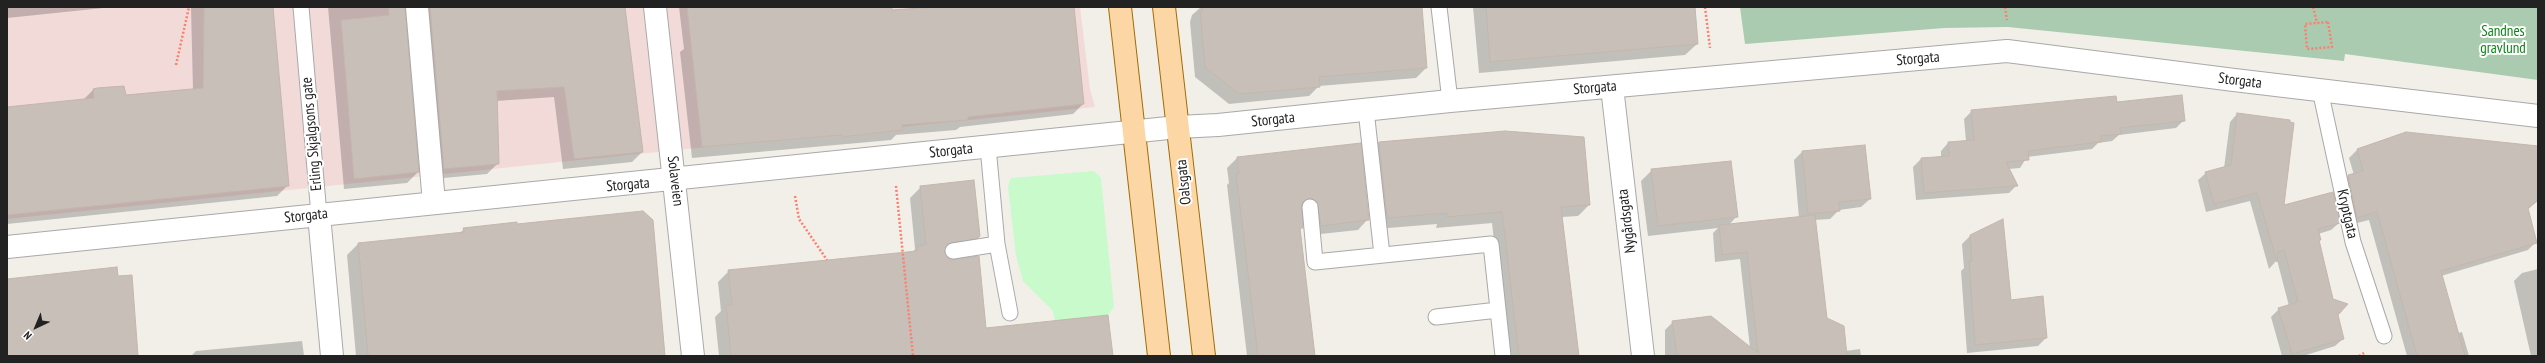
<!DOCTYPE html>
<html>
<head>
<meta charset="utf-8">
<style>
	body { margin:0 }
	#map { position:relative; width:2545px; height:363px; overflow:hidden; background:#f2efe9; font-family:"PT Sans Narrow",sans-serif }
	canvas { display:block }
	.frame { position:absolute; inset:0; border:8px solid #222; pointer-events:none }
	.north { position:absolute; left:16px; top:307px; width:40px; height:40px; -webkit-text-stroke:3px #fff; paint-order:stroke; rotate:224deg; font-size:11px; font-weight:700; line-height:16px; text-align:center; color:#222 }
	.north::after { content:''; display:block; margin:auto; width:14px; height:18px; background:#222; clip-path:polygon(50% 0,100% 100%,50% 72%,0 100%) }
</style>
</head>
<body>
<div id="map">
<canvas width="2545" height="363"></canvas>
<div class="frame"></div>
<div class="north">N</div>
</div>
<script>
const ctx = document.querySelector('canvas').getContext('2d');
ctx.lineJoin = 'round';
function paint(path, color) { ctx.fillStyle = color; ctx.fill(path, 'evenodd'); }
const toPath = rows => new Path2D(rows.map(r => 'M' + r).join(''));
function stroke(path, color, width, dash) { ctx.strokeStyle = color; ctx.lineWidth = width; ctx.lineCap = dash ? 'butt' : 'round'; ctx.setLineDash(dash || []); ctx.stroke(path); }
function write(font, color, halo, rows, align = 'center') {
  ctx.font = font + ' "PT Sans Narrow",sans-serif'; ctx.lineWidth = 4; ctx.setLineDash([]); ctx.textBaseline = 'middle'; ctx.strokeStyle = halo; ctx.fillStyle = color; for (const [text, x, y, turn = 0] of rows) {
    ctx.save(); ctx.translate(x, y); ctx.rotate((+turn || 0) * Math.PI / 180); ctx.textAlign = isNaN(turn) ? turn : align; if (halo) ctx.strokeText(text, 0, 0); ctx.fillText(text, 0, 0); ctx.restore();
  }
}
paint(toPath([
	[7,7,1080,7,1090,89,1095,107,7,219]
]), '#f2dad9');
paint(toPath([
	[1740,7,2538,7,2538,80,2345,54,2344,61,2008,27,1944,28,1745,44]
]), '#aacbaf');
paint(toPath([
	[1094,171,1101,178,1114,307,1108,315,1085,317,1089,356,1061,356,1053,311,1023,281,1016,256,1008,186,1011,178]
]), '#c8facc');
paint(toPath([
	[7,7,113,7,7,18],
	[191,7,272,7,288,185,277,196,7,224,7,108,83,100,93,90,125,96,193,90],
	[328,7,404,7,418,172,407,183,344,189],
	[413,7,622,7,642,152,632,162,563,169,554,97,496,101,498,163,487,174,433,179],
	[679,7,891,7,891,11,948,7,1073,7,1083,104,1073,114,960,127,956,130,896,135,891,140,692,158,680,52,684,49],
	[1201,7,1421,7,1426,68,1416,78,1319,86,1309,96,1229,104,1195,77,1190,22,1192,15],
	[1473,7,1694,7,1697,44,1685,55,1479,73],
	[2116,103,2184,120,2176,128,2119,135,2112,141,2098,143,2092,149,2027,157,2020,168,2008,169,2017,185,2009,193,1916,200,1913,167,1921,159,1941,157,1941,151,1948,143,1966,141,1964,119,1972,111],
	[2237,114,2283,206,2339,223,2331,230,2318,234,2318,241,2343,339,2335,346,2303,356,2282,356,2271,317,2279,309,2289,306,2277,260,2269,269,2250,201,2206,212,2198,180,2206,173,2224,168,2230,122],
	[1505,132,1589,205,1578,216,1562,217,1578,356,1507,356,1492,223,1436,228,1437,224,1376,229,1368,153,1379,142],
	[2407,133,2538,146,2538,201,2527,210,2536,242,2528,250,2441,276,2458,333,2462,332,2469,356,2407,356,2369,220,2349,225,2340,184,2348,176,2354,175,2349,158,2357,150],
	[1802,152,1870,199,1861,207,1839,210,1830,219,1814,220,1826,318,1845,351,1860,349,1861,356,1665,356,1665,330,1673,322,1750,348,1740,259,1715,262,1713,233,1718,228,1648,236,1641,181,1652,170,1737,216,1729,225,1799,218,1794,160],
	[1237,158,1368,219,1358,230,1311,235,1308,212,1301,209,1302,227,1299,230,1314,356,1247,356,1227,185,1229,183,1227,168],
	[921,187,977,237,966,248,943,253,985,329,1112,356,719,356,715,317,721,311,718,282,729,271,912,253,915,249,910,198],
	[652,220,665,356,356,356,347,255,358,244,459,234,464,229],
	[1970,236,2010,301,2046,338,2038,346,1967,353,1961,271,1964,268,1962,244],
	[2538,269,2538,356,2531,356,2514,281,2522,273],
	[302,341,304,356,191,356,196,351]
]), '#0003');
const building = toPath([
	[204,7,273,7,289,186,7,215,7,107,94,98,93,89,97,88,124,86,126,95,203,88,204,7],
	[388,7,405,7,419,172,354,179,341,20,389,15,388,7],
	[430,7,625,7,643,152,574,159,564,87,497,91,499,164,444,169,430,7],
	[687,7,892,7,892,10,935,7,1074,7,1084,104,968,117,968,120,902,125,903,130,842,137,842,135,702,147,687,7],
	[1202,7,1422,7,1427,68,1319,77,1320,87,1239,94,1205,67,1200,11,1203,10,1202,7],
	[1486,7,1695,7,1698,44,1490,62,1486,7],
	[2182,95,2185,121,2120,128,2121,134,2101,136,2101,142,2028,151,2029,160,2006,162,2018,186,1924,193,1921,158,1949,156,1948,142,1974,140,1971,110,2116,96,2117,102,2182,95],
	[2237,113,2290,120,2290,122,2294,123,2284,205,2333,192,2340,223,2318,229,2321,240,2319,240,2333,299,2348,304,2338,315,2344,339,2292,354,2278,308,2298,302,2284,250,2278,252,2277,262,2257,193,2214,204,2205,172,2231,165,2237,113],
	[1505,131,1584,137,1590,205,1561,207,1579,356,1519,356,1502,212,1447,217,1447,213,1387,218,1379,142,1505,131],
	[2406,132,2538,146,2538,200,2528,208,2537,243,2441,271,2465,356,2417,356,2377,212,2357,218,2348,175,2363,171,2357,149,2406,132],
	[1361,143,1369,220,1321,226,1317,202,1309,198,1302,204,1303,228,1300,228,1315,356,1258,356,1236,174,1239,174,1237,157,1361,143],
	[1865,145,1871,199,1839,202,1840,211,1808,214,1802,151,1865,145],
	[1731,161,1738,217,1658,226,1651,169,1731,161],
	[974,180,980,236,978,238,948,244,944,252,950,260,979,256,986,328,1108,315,1113,356,731,356,726,305,732,305,728,270,917,251,917,246,926,245,920,186,974,180],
	[643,211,653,220,665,356,368,356,358,243,464,232,463,228,517,222,517,224,643,211],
	[1815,215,1827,318,1844,326,1847,356,1677,356,1672,321,1711,316,1758,353,1747,252,1722,255,1719,225,1815,215],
	[2003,219,2011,300,2043,296,2047,338,1975,345,1969,261,1972,261,1970,235,2003,219],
	[117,267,118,276,132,275,138,356,7,356,7,279,117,267]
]);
paint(building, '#c7bfb8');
stroke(building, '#c4b6ab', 1);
const service = toPath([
	[301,7,319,215],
	[1439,7,1450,101],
	[2320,90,2353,242,2384,336],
	[1366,110,1382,255],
	[988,147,997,244,1010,313],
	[1310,207,1315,262,1491,244,1503,356],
	[953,251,997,244],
	[1436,317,1498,310]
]);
const pedestrian = toPath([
	[417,7,434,203]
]);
const minor = toPath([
	[1612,87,1643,356],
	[319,215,332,356],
	[7,247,1178,127,1218,125,1450,101,2007,51,2234,80,2538,116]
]);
const tertiary = toPath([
	[655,7,693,356]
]);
const primary = toPath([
	[1120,7,1159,356],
	[1164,7,1204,356]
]);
stroke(service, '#a9a9a9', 17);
stroke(pedestrian, '#a9a9a9', 24);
stroke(minor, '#a9a9a9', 24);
stroke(tertiary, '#a9a9a9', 24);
stroke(primary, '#a06b00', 24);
stroke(toPath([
	[1705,7,1710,48],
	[2005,7,2007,20],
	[2313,7,2317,23],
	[2328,22,2332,47,2307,49,2305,24,2328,22],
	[176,65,189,7],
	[896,186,913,356],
	[795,196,799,219,827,260],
	[2359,356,2364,353]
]), '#fa8072', 2.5, [2, 2]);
stroke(service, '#fff', 15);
stroke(pedestrian, '#fff', 22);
stroke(minor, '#fff', 22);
stroke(tertiary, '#fff', 22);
stroke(primary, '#fcd6a4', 22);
write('15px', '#0c8416', '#fff', [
	["Sandnes",2503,32],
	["gravlund",2503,49]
]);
write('15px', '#222', '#fff', [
	["Storgata",1918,59,-5],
	["Storgata",2240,81,7],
	["Storgata",1595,88,-5],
	["Storgata",1273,120,-6],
	["Erling Skjalgsons gate",312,134,-95],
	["Storgata",951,151,-6],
	["Solaveien",675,181,83],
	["Oalsgata",1184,182,-96],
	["Storgata",628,185,-5],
	["Kryptgata",2347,214,77],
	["Storgata",306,216,-6],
	["Nygårdsgata",1627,221,-97]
]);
</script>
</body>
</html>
